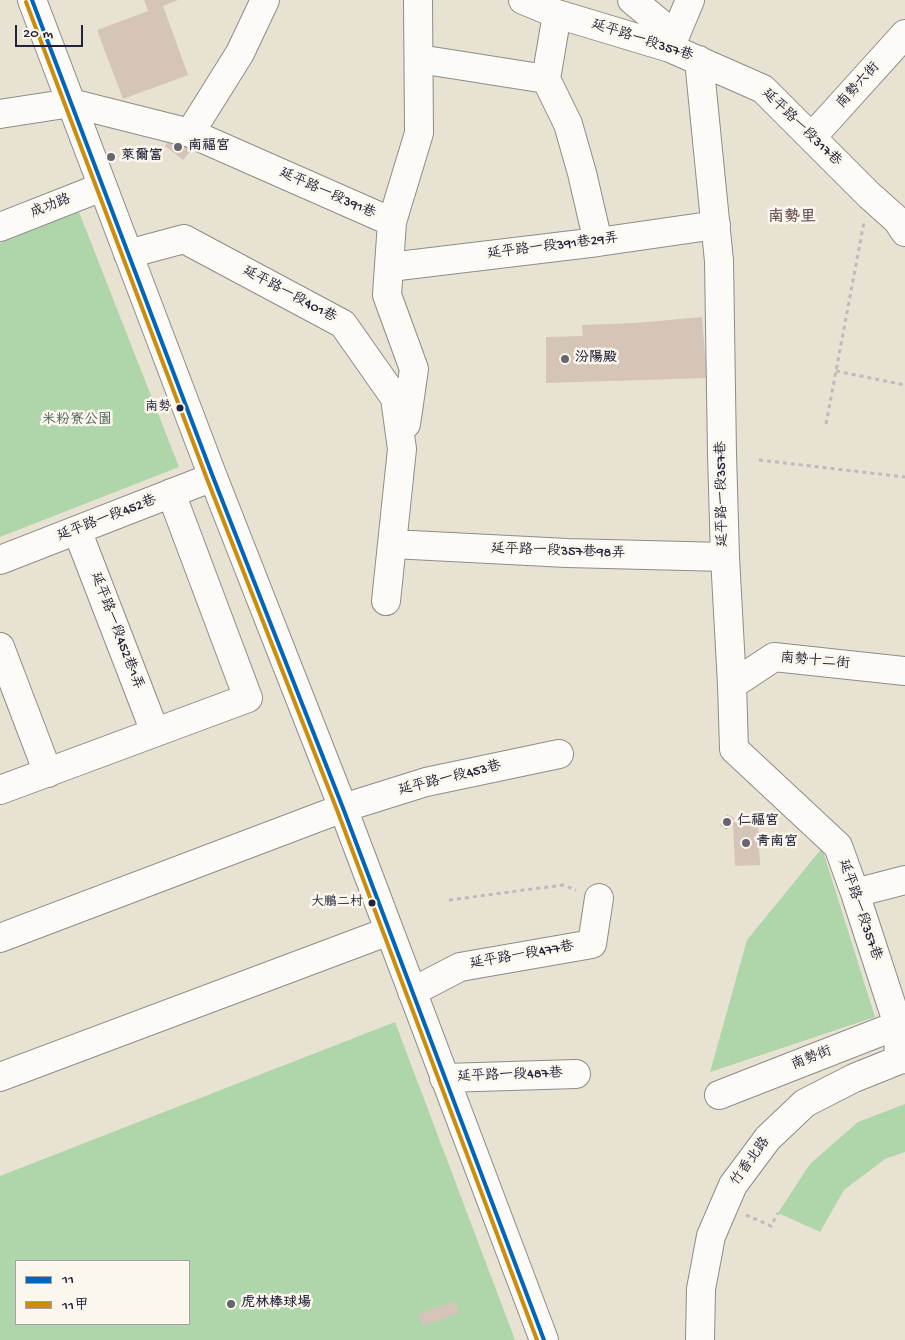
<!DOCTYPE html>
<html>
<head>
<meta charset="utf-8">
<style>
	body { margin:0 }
	#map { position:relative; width:905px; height:1340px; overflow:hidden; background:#e8e2d3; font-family:"Gochi Hand","LXGW WenKai TC",sans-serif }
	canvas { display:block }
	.legend { position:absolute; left:15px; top:1260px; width:175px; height:65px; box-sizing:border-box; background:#fbf7ec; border:1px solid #a4a2a5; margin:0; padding:6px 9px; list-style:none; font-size:15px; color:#22223b }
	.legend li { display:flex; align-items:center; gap:10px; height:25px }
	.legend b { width:25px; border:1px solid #a4a2a5 }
	.scale { position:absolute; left:15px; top:25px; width:68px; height:22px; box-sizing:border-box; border:2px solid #22223b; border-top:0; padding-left:6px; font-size:15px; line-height:18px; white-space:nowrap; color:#22223b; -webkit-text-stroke:4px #fbf7ec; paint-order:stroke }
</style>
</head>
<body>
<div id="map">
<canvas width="905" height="1340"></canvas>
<ul class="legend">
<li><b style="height:6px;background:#0065bd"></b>11</li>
<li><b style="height:6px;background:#cc8c0c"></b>11甲</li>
</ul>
<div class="scale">20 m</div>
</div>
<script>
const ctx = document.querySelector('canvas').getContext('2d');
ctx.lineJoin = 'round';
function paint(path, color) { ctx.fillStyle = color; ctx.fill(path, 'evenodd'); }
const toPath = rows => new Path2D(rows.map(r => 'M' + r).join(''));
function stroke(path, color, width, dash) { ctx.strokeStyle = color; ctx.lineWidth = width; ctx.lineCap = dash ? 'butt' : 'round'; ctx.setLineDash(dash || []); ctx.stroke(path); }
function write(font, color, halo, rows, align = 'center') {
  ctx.font = font + ' "Gochi Hand","LXGW WenKai TC",sans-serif'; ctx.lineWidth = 5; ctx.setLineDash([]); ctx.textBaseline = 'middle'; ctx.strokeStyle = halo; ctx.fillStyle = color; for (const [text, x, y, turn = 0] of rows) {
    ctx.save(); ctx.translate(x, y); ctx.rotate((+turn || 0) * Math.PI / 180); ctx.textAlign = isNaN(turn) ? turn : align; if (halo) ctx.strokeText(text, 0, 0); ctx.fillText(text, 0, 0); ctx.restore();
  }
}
paint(toPath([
	[79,212,179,467,0,537,0,243],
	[822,848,875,1017,710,1072,747,940],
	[395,1022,515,1340,0,1340,0,1176],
	[16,1261,189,1261,189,1324,16,1324],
	[905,1104,905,1152,885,1159,844,1190,820,1232,778,1213,810,1164,858,1122]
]), '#afd5aa');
paint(toPath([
	[144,0,178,0,163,6,188,75,123,99,97,30,148,11],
	[173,135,192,149,183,160,165,146],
	[702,317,707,378,546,383,546,337,583,336,582,325,636,323],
	[727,814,734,818,727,830,720,825],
	[758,821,760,865,735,866,733,822],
	[455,1301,459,1313,423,1326,418,1314]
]), '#d5c5b8');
const minor = toPath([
	[32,0,213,477,343,808,544,1340],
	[523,0,557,14,670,48,763,89,869,195,897,220,905,232],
	[632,0,660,23,670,48],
	[670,48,690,0],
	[419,59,546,79,557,14],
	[699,60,719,261,722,454,725,557,732,685,734,749,838,846,855,893,898,1025,899,1060],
	[546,79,568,124,582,173,598,242],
	[0,114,71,103,190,133,392,222],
	[190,133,240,53,265,0],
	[812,137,905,34],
	[0,227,102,187],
	[128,254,184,239,343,324,395,398,402,449,386,601],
	[390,267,598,242,716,225],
	[406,424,414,369,387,295,392,222,419,133,418,0],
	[77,530,155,732],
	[392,544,567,553,725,557],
	[0,560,213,477],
	[0,647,48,773],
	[732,685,774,657,905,671],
	[0,790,248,698,171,493],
	[855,893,905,880],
	[0,938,343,808,426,782,559,754],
	[412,992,460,967,592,944,599,898],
	[0,1077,389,931],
	[444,1078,576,1074],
	[719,1095,898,1025,905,1024],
	[700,1340,701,1289,711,1236,733,1185,768,1138,805,1103,854,1078,899,1060,905,1059]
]);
stroke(minor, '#8e8c88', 30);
stroke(toPath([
	[836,371,905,385],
	[826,424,864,222],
	[759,460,905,477],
	[449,900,563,885,576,890],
	[746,1215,771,1226,778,1213]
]), '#bdbbbb', 3, [4, 4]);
stroke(minor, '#fcfbf8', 28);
stroke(toPath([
	[32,0,213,477,343,808,544,1340]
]), '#0065bd', 4);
stroke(toPath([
	[26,2,207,479,337,810,537,1340]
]), '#cc8c0c', 4);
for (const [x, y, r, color] of [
	[178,147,5,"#676570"],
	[111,157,5,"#676570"],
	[565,359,5,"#676570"],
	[180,408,4.5,"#22223b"],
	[727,822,5,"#676570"],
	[746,843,5,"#676570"],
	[372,903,4.5,"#22223b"],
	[231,1304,5,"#676570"]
]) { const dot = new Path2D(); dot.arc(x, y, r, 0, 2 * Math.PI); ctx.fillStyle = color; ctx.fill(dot); stroke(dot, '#fbf7ec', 2); }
write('13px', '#22223b', '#fbf7ec', [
	["南勢",171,408],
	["大鵬二村",363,903]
], 'right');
write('14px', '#22223b', '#fbf7ec', [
	["延平路一段357巷",642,41,18],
	["南勢六街",859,86,-48],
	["延平路一段317巷",801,128,44],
	["延平路一段391巷",327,194,24],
	["成功路",51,207,-22],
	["延平路一段391巷29弄",553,247,-7],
	["延平路一段401巷",289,295,28],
	["延平路一段357巷",723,494,-91],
	["延平路一段452巷",107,519,-21],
	["延平路一段357巷98弄",558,552,2],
	["延平路一段452巷1弄",116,631,69],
	["南勢十二街",815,662,5],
	["延平路一段453巷",450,779,-14],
	["延平路一段357巷",859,910,71],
	["延平路一段477巷",522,956,-10],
	["南勢街",812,1059,-22],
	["延平路一段487巷",510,1076,-2],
	["竹香北路",751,1162,-54]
]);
write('bold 14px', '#22223b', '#fbf7ec', [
	["南福宮",188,147],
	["萊爾富",121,157],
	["汾陽殿",575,359],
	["仁福宫",737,822],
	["青南宫",756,843],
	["虎林棒球場",241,1304]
], 'left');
write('14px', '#435d56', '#fbf7ec', [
	["米粉寮公園",77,421]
]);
write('bold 16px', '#674f53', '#fbf7ec', [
	["南勢里",792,219]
]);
</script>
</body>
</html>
